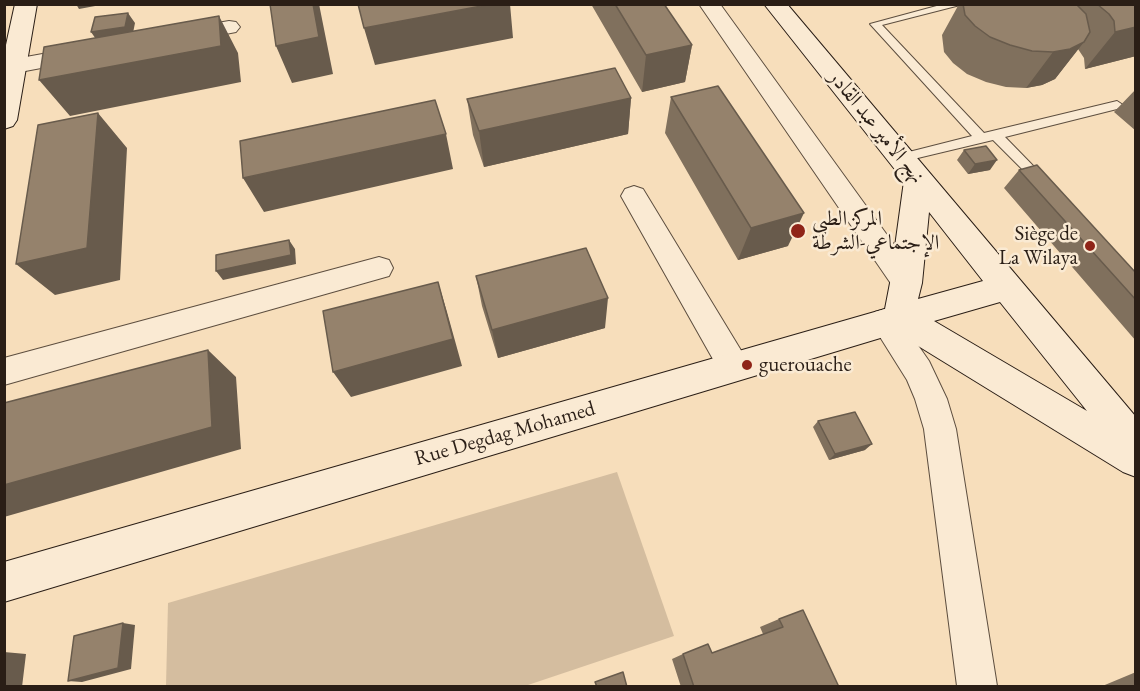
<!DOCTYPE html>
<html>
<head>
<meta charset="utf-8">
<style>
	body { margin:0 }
	#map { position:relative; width:1140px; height:691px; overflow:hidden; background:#f7debb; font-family:"EB Garamond",serif }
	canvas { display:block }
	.frame { position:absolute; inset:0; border:6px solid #2a1e16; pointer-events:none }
</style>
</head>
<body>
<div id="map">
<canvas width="1140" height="691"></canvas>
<div class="frame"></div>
</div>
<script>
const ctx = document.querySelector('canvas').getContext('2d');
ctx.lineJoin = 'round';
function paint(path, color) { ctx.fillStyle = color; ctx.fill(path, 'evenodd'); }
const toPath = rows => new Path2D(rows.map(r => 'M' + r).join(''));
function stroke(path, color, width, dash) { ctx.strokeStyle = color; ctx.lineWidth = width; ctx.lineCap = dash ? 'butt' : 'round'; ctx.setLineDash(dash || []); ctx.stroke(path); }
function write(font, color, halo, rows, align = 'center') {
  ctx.font = font + ' "EB Garamond",Amiri,serif'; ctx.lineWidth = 5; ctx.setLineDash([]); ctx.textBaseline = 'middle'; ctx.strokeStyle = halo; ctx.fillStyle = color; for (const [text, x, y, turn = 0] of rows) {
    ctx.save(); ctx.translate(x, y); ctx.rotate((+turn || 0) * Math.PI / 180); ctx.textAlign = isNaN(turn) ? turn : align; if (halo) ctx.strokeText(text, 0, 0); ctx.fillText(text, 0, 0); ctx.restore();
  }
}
paint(toPath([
	[617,472,674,636,525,686,166,686,168,603]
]), '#d4bd9f');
const lane = toPath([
	[944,4,964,4,882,25,984,133,1117,101,1123,105,1117,109,1005,137,1046,179,1048,182,1046,185,1038,185,993,140,901,162,895,158,901,154,972,136,870,24,944,4]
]);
const street = toPath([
	[699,4,720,4,916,275,920,283,916,291,906,295,896,291,699,4],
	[229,21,236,22,240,27,236,32,184,42,176,40,173,35,176,30,229,21],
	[81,47,89,49,92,54,89,59,4,75,4,61,81,47],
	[634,186,643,189,745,357,749,367,745,377,734,381,723,377,621,196,625,189,634,186],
	[379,257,389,260,393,268,389,276,4,385,4,358,379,257],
	[885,309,895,312,929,361,947,399,956,429,997,686,957,686,924,429,915,399,907,380,870,321,875,312,885,309]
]);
const secondary = toPath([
	[15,4,37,4,17,120,13,126,4,129,4,54,15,4],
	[764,4,787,4,1136,417,1136,477,1123,472,897,333,4,602,4,562,885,309,890,283,904,181,764,4],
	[929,212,983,281,918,299,922,283,929,212],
	[1000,302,1087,411,934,321,1000,302]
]);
stroke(lane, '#5d4e3f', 2);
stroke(street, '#5d4e3f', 2);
stroke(secondary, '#2a1e16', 2);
paint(lane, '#faead3');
paint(street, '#faead3');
paint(secondary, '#faead3');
paint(toPath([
	[591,4,664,4,692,45,685,82,642,92],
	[959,4,1136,4,1136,56,1085,69,1084,58,1078,49,1055,79,1042,85,1026,88,1006,87,986,82,967,74,953,63,944,52,942,35],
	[1136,89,1136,131,1114,112],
	[671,97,788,246,738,260,665,133],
	[631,98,628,134,484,167,473,135,467,99],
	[964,150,990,170,968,174,957,160],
	[1019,170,1136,273,1136,341,1004,188],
	[476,276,605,328,498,358,482,306],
	[818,421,865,450,829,460,813,427],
	[779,619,839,687,681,687,672,659,683,654,712,653,763,634,760,627],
	[1136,672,1136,687,1100,687]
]), '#80705d');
paint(toPath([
	[76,4,106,4,79,9],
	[313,4,319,4,333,74,292,83,276,46],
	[492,4,510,4,513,38,375,65,364,28],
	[128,13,135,23,132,38,98,42,91,32],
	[219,16,238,53,241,82,70,116,39,80],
	[1136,27,1136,56,1085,69,1115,32],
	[1084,42,1055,79,1042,85,1026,88,1053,52],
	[692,45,685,82,642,92,646,55],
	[631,98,628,134,484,167,479,131],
	[98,113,127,148,120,280,55,295,16,264],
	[446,134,453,169,264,212,243,178],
	[997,160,990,170,968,174,975,164],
	[804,213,788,246,738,260,751,228],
	[289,240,295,249,296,264,223,280,216,271],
	[438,282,447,312,462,366,351,397,333,372],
	[608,298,605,328,498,358,492,330],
	[208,350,236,377,241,449,4,517,4,485],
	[872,444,865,450,829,460,835,454],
	[123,623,135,625,131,669,82,682,68,681],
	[4,652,26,654,22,687,4,687]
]), '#685b4c');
const building = toPath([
	[270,4,313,4,319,37,276,46,270,4],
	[358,4,492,4,364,28,358,4],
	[615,4,664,4,692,45,646,55,615,4],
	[963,4,1076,4,1086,14,1090,32,1084,42,1070,49,1053,52,1032,51,1010,45,990,37,975,26,965,15,963,4],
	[1097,4,1136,4,1136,27,1115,32,1114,21,1109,14,1097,4],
	[128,13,125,27,91,32,95,17,128,13],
	[219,16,221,46,39,80,44,47,219,16],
	[615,68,631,98,479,131,467,99,615,68],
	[718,86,804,213,751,228,671,97,718,86],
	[435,100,446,134,243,178,240,141,435,100],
	[98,113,87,248,16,264,38,125,98,113],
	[986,146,997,160,975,164,964,150,986,146],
	[1037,165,1136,273,1136,300,1019,170,1037,165],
	[289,240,291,255,216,271,216,255,289,240],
	[586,248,608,298,492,330,476,276,586,248],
	[438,282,453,339,333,372,323,311,438,282],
	[208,350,212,427,4,485,4,403,208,350],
	[855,412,872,444,835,454,818,421,855,412],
	[803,610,839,687,694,687,683,654,708,644,712,653,783,627,779,619,803,610],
	[123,623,118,668,68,681,74,636,123,623],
	[623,672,627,687,597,687,595,682,623,672]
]);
paint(building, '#95826c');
stroke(building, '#685b4c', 1.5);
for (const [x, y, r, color] of [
	[798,231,8,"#8f2418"],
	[1090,246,6,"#8f2418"],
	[747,365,6,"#8f2418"]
]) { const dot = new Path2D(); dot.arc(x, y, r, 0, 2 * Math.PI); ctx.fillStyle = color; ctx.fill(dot); stroke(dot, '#faead3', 2); }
write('21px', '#2a1e16', '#faead3', [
	["نهج الأمير عبد القادر",876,127,51],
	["Rue Degdag Mohamed",505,434,-16]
]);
write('21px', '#2a1e16', '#faead3', [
	["المركز الطبي",812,219],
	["الإجتماعي-الشرطة",812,243],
	["Siège de",1078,234,"right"],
	["La Wilaya",1078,258,"right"],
	["guerouache",759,365]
], 'left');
</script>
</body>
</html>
